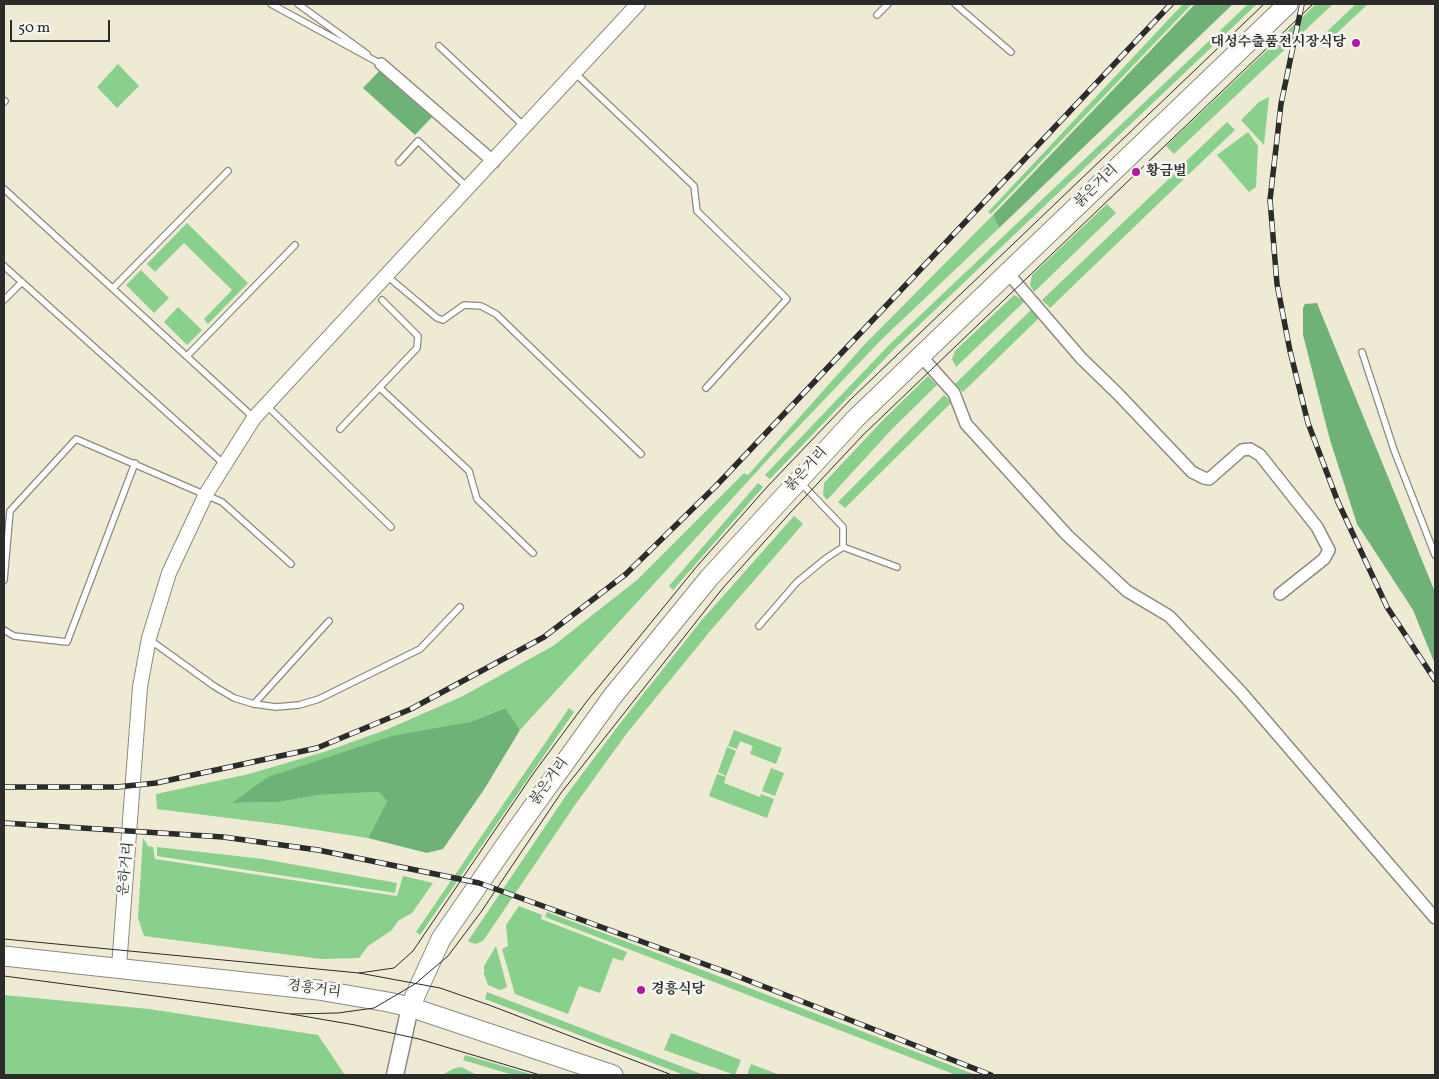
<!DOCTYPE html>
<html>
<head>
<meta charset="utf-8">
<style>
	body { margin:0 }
	#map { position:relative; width:1439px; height:1079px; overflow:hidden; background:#eeead4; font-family:Vollkorn,serif }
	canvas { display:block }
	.frame { position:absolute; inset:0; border:5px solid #2b2b2b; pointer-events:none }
	.scale { position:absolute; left:10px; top:20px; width:100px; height:22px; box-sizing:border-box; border:2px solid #2b2b2b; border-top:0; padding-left:6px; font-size:15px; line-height:18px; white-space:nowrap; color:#2b2b2b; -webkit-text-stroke:4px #f6f6f2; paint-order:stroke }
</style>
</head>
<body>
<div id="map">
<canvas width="1439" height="1079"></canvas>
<div class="frame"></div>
<div class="scale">50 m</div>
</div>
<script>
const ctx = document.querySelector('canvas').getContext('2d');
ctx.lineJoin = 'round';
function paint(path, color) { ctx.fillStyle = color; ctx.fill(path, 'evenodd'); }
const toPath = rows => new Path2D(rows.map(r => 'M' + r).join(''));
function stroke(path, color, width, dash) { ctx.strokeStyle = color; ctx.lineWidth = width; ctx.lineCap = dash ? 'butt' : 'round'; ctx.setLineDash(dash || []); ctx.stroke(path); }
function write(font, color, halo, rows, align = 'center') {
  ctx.font = font + ' Vollkorn,"Noto Serif KR",serif'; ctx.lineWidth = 5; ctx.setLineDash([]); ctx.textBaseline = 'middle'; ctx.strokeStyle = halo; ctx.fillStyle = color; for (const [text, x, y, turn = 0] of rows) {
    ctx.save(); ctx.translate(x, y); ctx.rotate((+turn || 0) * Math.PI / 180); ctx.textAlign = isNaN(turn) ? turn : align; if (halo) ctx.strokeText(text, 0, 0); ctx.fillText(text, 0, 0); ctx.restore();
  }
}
paint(toPath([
	[1183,4,1192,4,991,214,988,212],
	[1248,4,1257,4,895,348,770,479,765,475,890,344],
	[1316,4,1333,4,1174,154,1166,146],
	[1356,4,1368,4,1323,46,1320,43,1320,38],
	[118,64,139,86,117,108,97,87],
	[1269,97,1264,145,1241,120,1259,102],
	[1227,122,1235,130,1187,176,1179,168],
	[1248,132,1258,146,1256,187,1249,192,1217,155],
	[1177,171,1184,179,1050,308,1042,300],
	[1107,204,1116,213,1034,292,1030,285,1032,275],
	[993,215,999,228,882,339,782,444,520,730,504,708,470,722,432,730,233,803,279,802,319,795,379,792,387,801,368,838,284,825,157,809,156,794,249,774,327,751,388,729,463,696,553,646,637,580,744,473,748,475,864,345],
	[187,223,248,283,208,324,204,319,232,290,184,243,155,272,147,264],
	[141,270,169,298,154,313,126,285],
	[1014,295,1025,301,956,367,952,359,955,351],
	[178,307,202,330,187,345,164,322],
	[1032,309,1040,317,963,392,955,384],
	[928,376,937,385,892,429,827,500,823,495,824,483,883,420],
	[944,395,952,402,845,508,838,502],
	[758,483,763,487,673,590,669,586],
	[794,516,803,524,711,630,627,733,575,805,483,941,475,944,468,941,565,797,618,726,701,621],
	[569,708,574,712,420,935,416,932],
	[734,730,782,748,776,764,750,754,753,746,740,741,737,749,728,746],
	[727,747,736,751,726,776,718,772],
	[771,768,784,773,775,796,762,791],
	[717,774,726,777,724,783,760,797,761,794,774,799,767,818,709,796],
	[143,838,148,846,153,847,155,859,390,895,397,896,403,876,433,883,412,913,398,921,392,930,368,946,359,958,321,959,144,936,138,918],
	[157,847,263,859,397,883,395,893,157,856],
	[519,906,542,915,541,919,627,952,623,961,613,958,600,993,579,986,568,1014,515,994,502,949,508,946,506,925],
	[547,912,692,966,976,1075,956,1075,545,917],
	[496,946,507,987,500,990,488,985,484,974,484,966],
	[487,992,704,1075,684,1075,485,999],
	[4,995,149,1009,318,1035,345,1075,4,1075],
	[671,1033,741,1060,735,1075,664,1050],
	[465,1055,534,1075,513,1075,463,1060],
	[751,1064,780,1075,747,1075],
	[462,1067,476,1075,442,1075,455,1068]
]), '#88d08c');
paint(toPath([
	[1195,4,1233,4,999,228,993,215],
	[381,69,433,116,415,135,363,88],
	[1317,303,1435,592,1435,664,1413,610,1357,524,1330,440,1303,335,1303,308,1305,304],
	[505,708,520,730,485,788,443,849,427,853,368,838,387,801,379,792,319,795,279,802,232,803,268,777,392,736,470,722]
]), '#6eb278');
const service = toPath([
	[271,4,381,64],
	[298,4,367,54],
	[955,4,1011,52],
	[877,15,888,4],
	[439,46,524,126],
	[575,73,694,186,697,211,787,299,706,388],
	[4,102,5,101],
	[399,162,418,141,467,187],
	[4,189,253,417],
	[4,266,224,464],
	[387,276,437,318,443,320,464,305,481,306,496,314,641,454],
	[113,288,228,171],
	[4,300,22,282],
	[1362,352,1394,450,1435,555],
	[187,356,295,245],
	[380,388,469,471,477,499,533,553],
	[266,405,391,527],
	[340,429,417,348,418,336,382,300],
	[801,483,843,527,843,547,897,567],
	[4,580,10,511,76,439,222,502,291,564],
	[759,626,797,582,825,559,843,547],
	[4,630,14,636,67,642,135,463],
	[150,640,214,686,234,698,254,704,276,707,299,705,319,699,420,649,460,607],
	[254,704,329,621]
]);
const minor = toPath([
	[381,64,494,162],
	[1007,272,1081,358,1118,394,1192,472,1204,478,1209,479,1242,450,1250,449,1260,455,1317,527,1329,550,1324,559,1280,594],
	[920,355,954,393,966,424,1067,535,1127,591,1169,616,1241,692,1435,918]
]);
const tertiary = toPath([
	[119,967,140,687,149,638,169,573,206,494,254,418,638,4]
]);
const secondary = toPath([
	[395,1075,410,1007]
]);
const primary = toPath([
	[4,956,318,990,388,1002,410,1007,613,1075],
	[410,1007,441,939,507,843,612,697,709,578,856,418,1288,4]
]);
stroke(service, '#8c8a80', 8);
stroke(minor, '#8c8a80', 14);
stroke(tertiary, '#8c8a80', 16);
stroke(secondary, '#8c8a80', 19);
stroke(primary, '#8c8a80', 21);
stroke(service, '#fff', 5.5);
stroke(minor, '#fff', 11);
stroke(tertiary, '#fff', 14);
stroke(secondary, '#fff', 16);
stroke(primary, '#fff', 19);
stroke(toPath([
	[4,939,359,973,440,988,489,1005,672,1075],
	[359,973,394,968,413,951,533,774,587,701,698,565,767,487,851,399,1264,4],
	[4,976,291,1014,355,1025,419,1039,540,1075],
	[291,1014,338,1013,374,1008,415,984,448,956,481,912,561,793,722,589,790,513,863,435,1313,4]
]), '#2b2b2b', 1);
const rail = toPath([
	[1302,4,1281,104,1270,200,1277,284,1290,351,1308,423,1338,502,1387,607,1435,680],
	[4,787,117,787,156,783,317,748,411,709,544,637,626,574,716,486,1171,4],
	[4,823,223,837,318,850,479,883,729,973,991,1075]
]);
stroke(rail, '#2b2b2b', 5.5);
stroke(rail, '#f6f6f2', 4, [11]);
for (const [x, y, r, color] of [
	[1356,43,5,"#b5179e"],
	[1136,172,5,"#b5179e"],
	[641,990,5,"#b5179e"]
]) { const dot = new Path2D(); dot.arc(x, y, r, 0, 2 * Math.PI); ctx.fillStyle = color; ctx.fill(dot); stroke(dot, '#f6f6f2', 2); }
write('bold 14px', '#2b2b2b', '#f6f6f2', [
	["대성수출품전시장식당",1346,43,"right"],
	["황금벌",1146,172],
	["경흥식당",651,990]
], 'left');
write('14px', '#2b2b2b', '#f6f6f2', [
	["붉은거리",1097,187,-44],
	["붉은거리",807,470,-47],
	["붉은거리",550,782,-54],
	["운하거리",127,869,-84],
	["경흥거리",314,990,8]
]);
</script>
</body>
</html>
